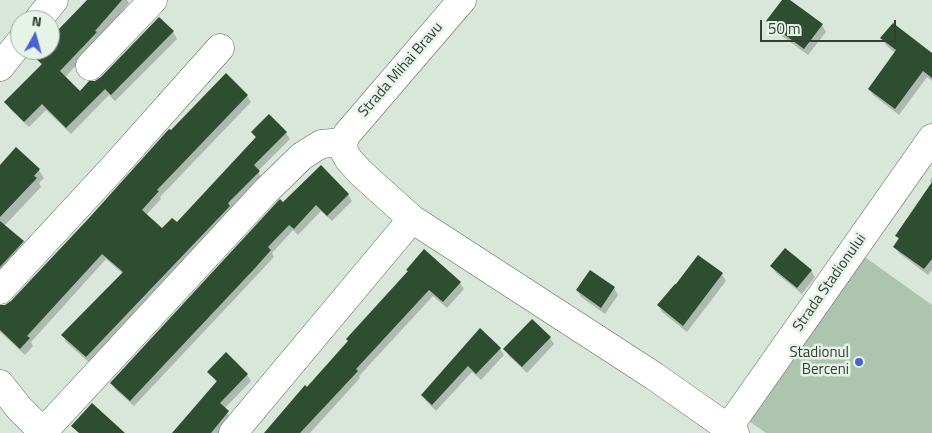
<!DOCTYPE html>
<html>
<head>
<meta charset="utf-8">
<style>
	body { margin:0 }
	#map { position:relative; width:932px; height:433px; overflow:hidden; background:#d9e6da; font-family:"Titillium Web",sans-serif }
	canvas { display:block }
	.north { position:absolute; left:10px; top:10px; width:50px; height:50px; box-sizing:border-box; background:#e6f3e7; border:1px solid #a0aaa1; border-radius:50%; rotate:7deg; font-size:14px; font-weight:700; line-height:20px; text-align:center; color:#373c37 }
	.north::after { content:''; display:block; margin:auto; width:18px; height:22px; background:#4961d5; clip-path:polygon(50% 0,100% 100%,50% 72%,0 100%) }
	.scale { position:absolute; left:760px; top:20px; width:136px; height:22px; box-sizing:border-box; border:2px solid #373c37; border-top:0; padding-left:6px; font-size:15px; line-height:18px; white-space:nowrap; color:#373c37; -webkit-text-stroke:4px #e6f3e7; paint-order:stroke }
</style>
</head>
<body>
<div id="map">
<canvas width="932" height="433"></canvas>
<div class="north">N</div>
<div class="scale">50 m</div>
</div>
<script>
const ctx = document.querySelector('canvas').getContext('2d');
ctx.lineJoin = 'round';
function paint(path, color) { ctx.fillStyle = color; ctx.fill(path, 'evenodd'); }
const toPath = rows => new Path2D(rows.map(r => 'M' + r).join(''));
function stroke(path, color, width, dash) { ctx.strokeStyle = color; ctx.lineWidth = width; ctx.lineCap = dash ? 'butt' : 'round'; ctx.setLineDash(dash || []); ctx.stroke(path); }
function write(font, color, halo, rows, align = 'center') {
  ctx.font = font + ' "Titillium Web",sans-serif'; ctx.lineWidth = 5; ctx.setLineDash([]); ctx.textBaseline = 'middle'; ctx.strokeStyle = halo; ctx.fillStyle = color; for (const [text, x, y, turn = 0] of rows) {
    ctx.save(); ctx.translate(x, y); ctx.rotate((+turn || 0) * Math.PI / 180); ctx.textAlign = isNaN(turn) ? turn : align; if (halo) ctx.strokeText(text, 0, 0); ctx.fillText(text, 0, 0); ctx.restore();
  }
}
paint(toPath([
	[862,255,932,305,932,433,766,433,746,419]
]), '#adc5af');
paint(toPath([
	[89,0,127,0,129,3,99,38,100,40,65,77,80,92,173,32,177,39,115,101,109,95,71,134,46,110,29,127,10,109,6,102,42,66,37,58,44,50,50,50,50,44],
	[783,0,788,0,822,25,826,32,808,55,771,28,768,21],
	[882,39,932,55,932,81,927,77,899,115,873,95,869,89,895,53,886,45],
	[247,96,251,102,160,197,161,199,146,215,162,230,177,224,256,138,252,132,286,133,290,139,258,171,262,178,90,363,66,342,63,335,123,274,106,259,31,342,33,346,25,355,0,332,0,316,171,132],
	[0,167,39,170,44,178,39,183,41,187,4,226,23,242,27,250,0,280],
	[932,177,932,270,928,275,899,253,895,247,899,240,897,236,932,185,930,181],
	[348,194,352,201,332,221,321,211,298,235,293,230,272,253,274,257,134,406,115,389,112,383,283,204],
	[772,266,811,270,815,277,802,294,776,273],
	[409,272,460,283,464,289,447,308,433,296,359,376,360,378,310,433,266,433],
	[722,274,726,281,687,332,662,312,659,305],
	[614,288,618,295,605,314,581,297,577,290],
	[532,320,550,338,554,344,527,373,509,356,505,349],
	[480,330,500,349,504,355,481,380,472,372,436,411,426,401,422,395],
	[226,354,247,375,251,381,224,409,232,419,220,433,174,433,217,383,209,372]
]), '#0003');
paint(toPath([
	[87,0,122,0,95,31,97,32,60,71,80,91,89,81,95,81,101,77,159,17,174,31,111,95,105,89,66,128,42,104,24,122,4,102,42,64,35,58,43,50,50,50,50,42,59,32,57,31],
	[782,0,790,0,823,24,804,49,766,21],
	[893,23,932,53,932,78,923,71,895,109,868,89,896,50,880,38],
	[226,73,248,95,157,190,159,191,142,210,162,228,172,218,177,222,256,137,251,132,269,114,287,132,254,165,260,171,228,203,230,206,86,357,61,335,123,272,102,254,27,336,30,338,20,349,0,330,0,305,5,305,11,301,89,218,169,129,171,130],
	[16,147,40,169,34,176,37,178,0,217,0,165],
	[321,165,349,194,327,216,316,205,294,229,289,225,268,247,271,250,256,267,130,401,110,383,278,201,280,199,283,202],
	[932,182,932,259,924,269,893,247,899,238,895,236],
	[0,221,24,241,0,267],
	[785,248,812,270,797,288,770,266],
	[424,249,461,282,443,302,429,290,356,369,358,371,300,433,264,433,305,385,307,387,348,341,346,339,408,271,406,270],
	[698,255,723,273,683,326,657,305,675,284,676,284],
	[590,270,615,287,601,308,576,290],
	[532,319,551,337,522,367,503,349],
	[480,328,501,348,476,374,468,366,432,405,421,395],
	[226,352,248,374,220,403,229,411,211,433,172,433,217,381,207,372],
	[92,403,125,433,79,433,71,426]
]), '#2e4e32');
const minor = toPath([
	[462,0,347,134,343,142,344,151,349,160,361,173,412,219,654,376,735,433],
	[38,20,54,0],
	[90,66,153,0],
	[0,67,20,42],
	[0,290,113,168,220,48],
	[0,384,19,408,44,433],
	[728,428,932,138],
	[43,432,267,190,302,156,321,144,343,142],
	[233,433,412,219]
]);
stroke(minor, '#5c675d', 29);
stroke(minor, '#fff', 28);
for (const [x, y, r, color] of [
	[859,362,5,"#4961d5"]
]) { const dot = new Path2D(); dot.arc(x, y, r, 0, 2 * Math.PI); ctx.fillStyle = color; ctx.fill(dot); stroke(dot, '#e6f3e7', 2); }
write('15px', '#373c37', '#e6f3e7', [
	["Strada Mihai Bravu",401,70,-49],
	["Strada Stadionului",830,283,-55]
]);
write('15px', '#373c37', '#e6f3e7', [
	["Stadionul",849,353],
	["Berceni",849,370]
], 'right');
</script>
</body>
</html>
